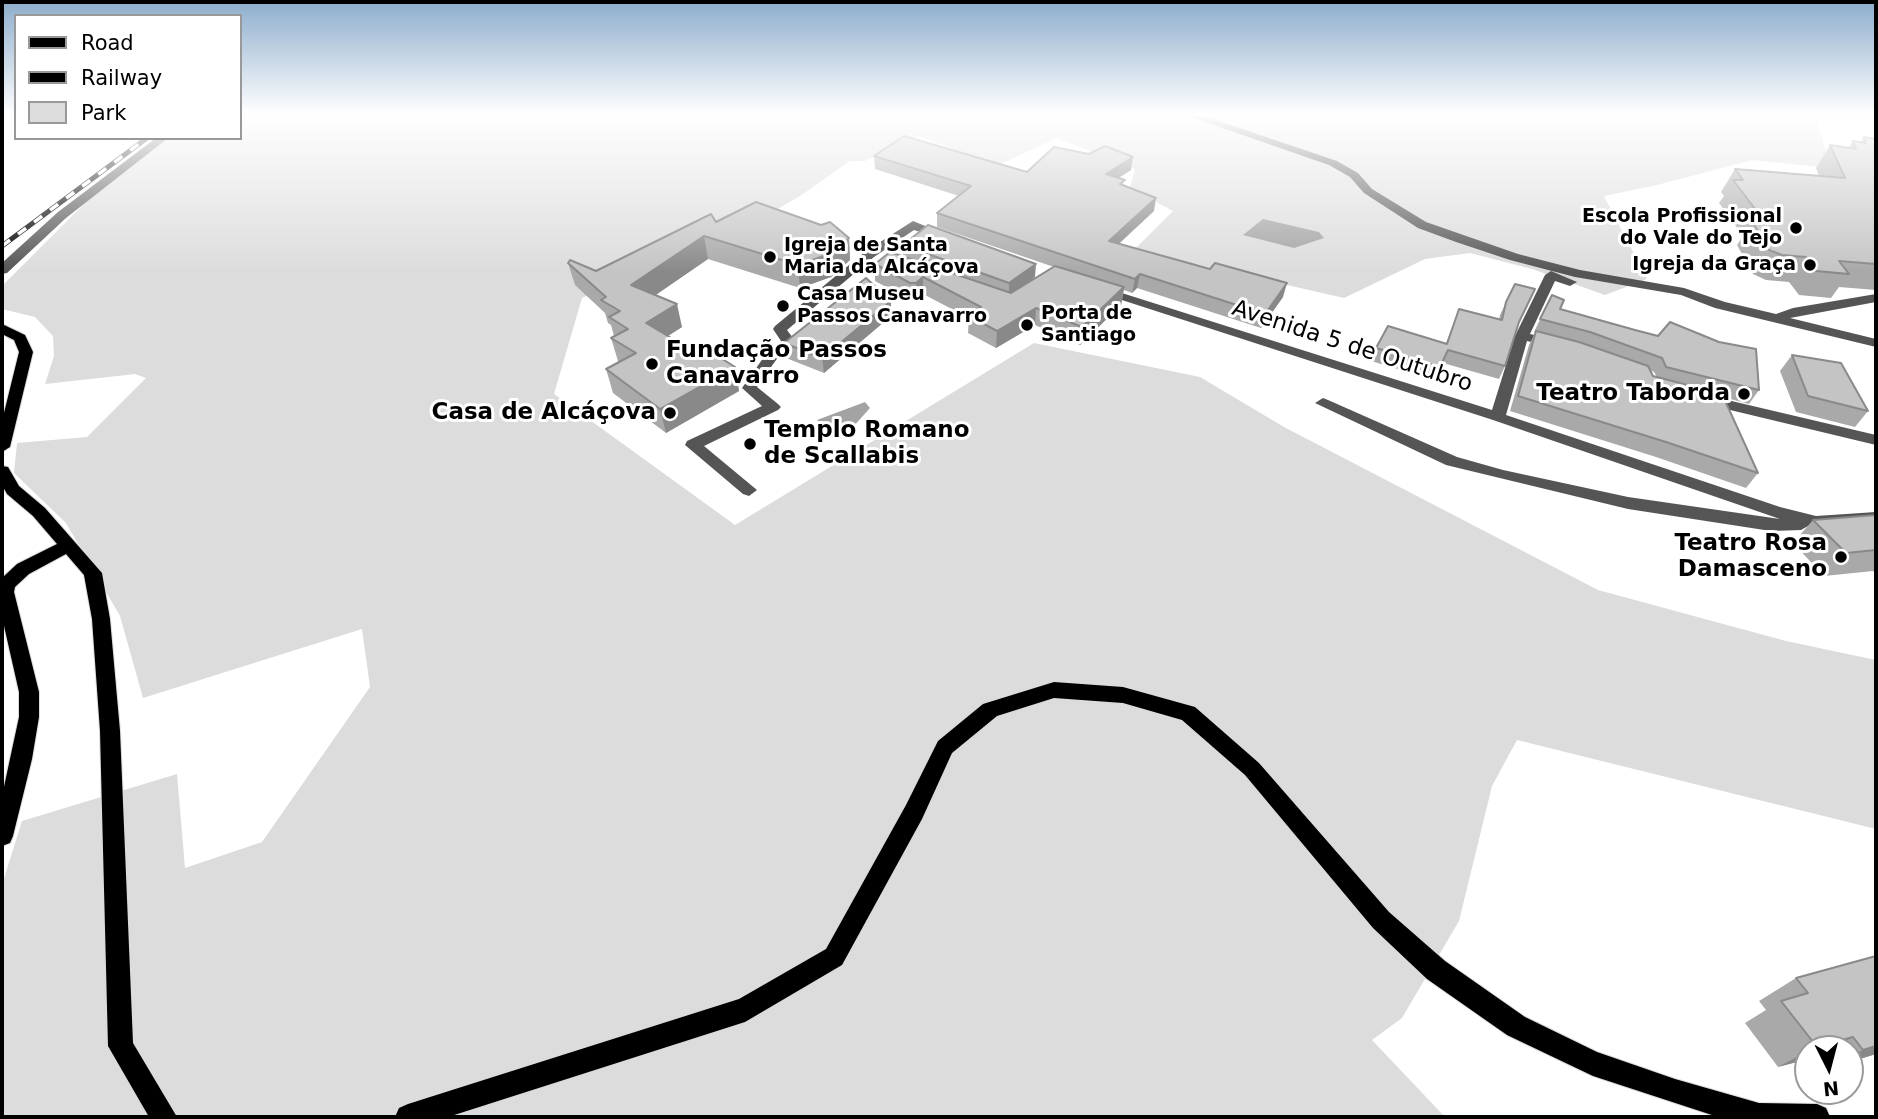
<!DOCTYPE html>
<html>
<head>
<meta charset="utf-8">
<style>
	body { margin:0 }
	#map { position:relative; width:1878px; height:1119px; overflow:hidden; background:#fff; font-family:"DejaVu Sans",sans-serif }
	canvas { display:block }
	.frame { position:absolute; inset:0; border:4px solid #000; pointer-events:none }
	.legend { position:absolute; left:14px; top:14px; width:228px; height:126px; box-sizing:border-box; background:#fff; border:2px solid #999; margin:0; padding:9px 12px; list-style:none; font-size:21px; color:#000 }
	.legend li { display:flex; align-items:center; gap:14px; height:35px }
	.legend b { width:35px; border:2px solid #999 }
	.north { position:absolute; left:1794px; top:1035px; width:70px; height:70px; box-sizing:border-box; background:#fff; border:2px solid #999; border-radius:50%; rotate:174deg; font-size:19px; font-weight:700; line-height:28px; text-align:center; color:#000 }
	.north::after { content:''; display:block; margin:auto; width:24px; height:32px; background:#000; clip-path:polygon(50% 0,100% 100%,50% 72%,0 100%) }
</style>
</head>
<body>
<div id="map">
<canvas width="1878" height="1119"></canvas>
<div class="frame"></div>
<ul class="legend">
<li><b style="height:9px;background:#000"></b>Road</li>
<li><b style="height:9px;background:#000"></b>Railway</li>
<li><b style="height:19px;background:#dcdcdc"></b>Park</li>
</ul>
<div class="north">N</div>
</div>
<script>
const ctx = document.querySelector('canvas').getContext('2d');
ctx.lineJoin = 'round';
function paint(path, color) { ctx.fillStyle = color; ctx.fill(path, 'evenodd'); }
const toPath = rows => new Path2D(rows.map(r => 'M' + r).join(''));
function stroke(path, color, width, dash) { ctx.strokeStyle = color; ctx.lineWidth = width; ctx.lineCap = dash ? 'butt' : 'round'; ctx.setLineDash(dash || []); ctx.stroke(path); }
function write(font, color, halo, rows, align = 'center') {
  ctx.font = font + ' "DejaVu Sans",sans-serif'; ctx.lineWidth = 6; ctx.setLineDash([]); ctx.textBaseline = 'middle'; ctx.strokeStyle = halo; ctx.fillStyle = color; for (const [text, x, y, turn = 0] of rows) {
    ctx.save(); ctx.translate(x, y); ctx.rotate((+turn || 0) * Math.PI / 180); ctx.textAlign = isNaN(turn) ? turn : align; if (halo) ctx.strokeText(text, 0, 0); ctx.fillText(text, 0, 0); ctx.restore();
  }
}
paint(toPath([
	[240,115,1816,115,1830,168,1752,160,1657,185,1604,196,1647,279,1605,295,1532,269,1470,253,1425,259,1344,298,1134,250,1173,211,1130,188,1135,169,1057,138,996,166,919,136,865,161,850,161,800,196,762,218,582,298,554,394,735,525,1034,343,1200,377,1284,427,1598,590,1786,641,1876,660,1876,829,1517,740,1492,786,1459,921,1402,1018,1372,1040,1445,1117,2,1117,2,885,22,821,177,774,185,868,262,842,370,687,362,629,143,698,120,616,66,523,14,473,17,443,87,437,146,378,135,374,45,384,54,356,53,336,35,317,2,309,2,286,100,188,166,138,240,138]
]), '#dcdcdc');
paint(toPath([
	[1263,219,1319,232,1324,238,1294,248,1243,235],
	[865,402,870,408,853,427,831,436,817,420]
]), '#a3a3a3');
const major = toPath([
	[2,324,25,335,33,352,10,447,2,452,2,421,19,352,14,340,2,334,2,324],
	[2,466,8,467,19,486,45,508,102,573,110,619,120,731,133,1043,177,1117,149,1117,108,1046,100,731,92,619,84,575,66,554,29,574,15,587,14,592,39,692,39,717,32,759,13,836,10,843,2,846,2,796,19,717,19,692,2,617,2,578,17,564,57,544,33,516,7,494,2,485,2,466],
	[1054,682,1123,687,1195,707,1259,763,1389,912,1445,961,1525,1017,1597,1052,1675,1079,1759,1103,1817,1104,1826,1108,1830,1117,1718,1117,1593,1076,1507,1035,1427,979,1373,928,1245,775,1182,720,1123,703,1054,698,997,716,952,753,922,819,842,965,745,1022,448,1117,395,1117,399,1108,408,1104,739,999,826,949,906,805,938,741,983,704,1054,682]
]);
stroke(major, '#dbdbdb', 2);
paint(toPath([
	[1185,115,1201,115,1337,161,1358,173,1372,189,1426,222,1518,254,1580,270,1684,288,1725,302,1776,314,1793,308,1876,294,1876,302,1790,318,1876,339,1876,347,1715,308,1681,295,1575,277,1510,260,1456,242,1418,228,1364,193,1350,177,1329,165,1185,115],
	[156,138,168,138,66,218,7,273,2,274,2,263,58,212,156,138],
	[913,221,952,237,946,241,914,230,874,257,787,330,796,342,781,353,757,387,778,404,781,407,778,410,704,446,757,490,749,496,743,494,685,445,687,441,762,406,742,388,771,347,781,341,773,329,775,326,866,251,913,221],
	[1551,271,1577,282,1570,286,1555,281,1530,334,1561,341,1563,344,1556,348,1527,341,1506,415,1780,507,1816,516,1876,512,1876,524,1816,528,1808,526,1801,530,1771,531,1628,509,1446,465,1315,403,1323,398,1328,400,1457,457,1503,470,1628,497,1780,519,1493,420,1094,291,1096,288,1106,288,1492,410,1515,336,1545,275,1551,271],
	[1706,395,1876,435,1876,445,1701,403,1699,400,1706,395]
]), '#555');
paint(major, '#000');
const rail = toPath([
	[2,246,147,138]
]);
stroke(rail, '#000', 5);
stroke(rail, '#fff', 3.5, [10]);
paint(toPath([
	[1864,137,1876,139,1876,290,1839,287,1831,298,1799,295,1789,282,1766,280,1753,274,1737,245,1743,236,1719,203,1724,196,1721,192,1735,169,1819,176,1816,168,1830,145,1848,148,1853,141,1860,142],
	[874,156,1027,172,1131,170,1118,178,1125,186,1154,211,1119,244,1283,297,1261,328,1137,288,1132,293,1124,290,1121,305,1080,345,1035,325,996,348,968,333,969,318,923,294,917,300,910,300,875,281,875,264,903,256,903,245,1035,277,1020,288,1054,267,937,227,937,213,959,196,875,169],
	[716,222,849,238,850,260,831,277,800,288,708,259,655,295,682,327,668,336,688,348,735,367,739,391,666,433,613,393,606,369,619,362,618,361,611,338,614,336,611,325,608,323,605,313,575,285,568,263,596,271],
	[1515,284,1519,323,1505,366,1499,379,1443,363,1435,380,1371,361,1376,348,1446,343,1459,309,1499,319,1500,315],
	[1552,295,1560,309,1759,390,1749,404,1723,397,1758,473,1746,488,1656,457,1510,411,1529,345,1535,333,1534,332],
	[1650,370,1654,372,1657,377,1653,376],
	[891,316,824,373,786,358,784,343],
	[1792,355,1868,411,1855,427,1796,412,1780,371],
	[1876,515,1876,574,1873,571,1824,576,1793,543,1813,520],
	[1796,978,1876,1054,1850,1062,1850,1049,1808,1049,1808,1059,1778,1067,1745,1023,1766,1010,1759,1001]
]), '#a9a9a9');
paint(toPath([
	[1133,157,1131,170,1104,187,1106,174],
	[1156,198,1154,211,1107,254,1109,241],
	[704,236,708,259,637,308,631,285],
	[849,238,850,260,831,277,800,288,798,265],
	[1036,264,1035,277,1009,296,1009,283],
	[1140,274,1137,288,1132,293,1135,279],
	[923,277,923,294,917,300,916,283],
	[1287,283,1283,297,1261,328,1265,314],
	[1124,287,1121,305,1080,345,1082,327],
	[891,301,891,316,824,373,822,358],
	[677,304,682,327,652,346,646,323],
	[1036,308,1035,325,996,348,997,331],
	[735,367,739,391,666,433,660,409],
	[1853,1037,1829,1049,1812,1049,1817,1047],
	[1876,1046,1876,1054,1850,1062,1850,1056,1863,1050],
	[1808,1051,1808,1059,1778,1067]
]), '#898989');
const building = toPath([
	[904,136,1027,172,1054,147,1089,154,1105,146,1133,157,1106,174,1125,180,1120,184,1156,198,1109,241,1210,269,1215,263,1287,283,1265,314,1140,274,1135,279,937,213,971,186,874,156,904,136],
	[1864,137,1876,139,1876,264,1839,261,1849,274,1816,271,1806,257,1782,255,1769,250,1752,221,1765,222,1733,180,1743,180,1735,169,1845,178,1830,145,1856,149,1853,141,1866,143,1864,137],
	[756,202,821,225,830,222,849,238,829,254,798,265,704,236,631,285,677,304,646,323,688,348,697,343,735,367,660,409,606,369,636,353,611,338,628,329,609,317,620,311,601,300,606,297,568,263,570,260,596,271,711,214,716,222,756,202],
	[928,225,1036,264,1009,283,903,245,928,225],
	[890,252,1011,293,1055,266,1124,287,1082,327,1036,308,997,331,969,316,981,307,923,277,916,283,910,283,875,264,890,252],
	[866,278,891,301,822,358,784,343,866,278],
	[1515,284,1535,289,1519,322,1505,366,1448,350,1440,367,1376,348,1388,326,1447,344,1459,309,1502,320,1506,302,1515,284],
	[1552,295,1564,300,1560,309,1635,330,1658,336,1670,322,1719,342,1756,349,1759,390,1666,367,1662,358,1590,332,1540,319,1552,295],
	[1536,331,1579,342,1648,366,1653,376,1722,394,1758,473,1666,442,1518,396,1536,331],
	[1792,355,1841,363,1868,411,1808,396,1792,355],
	[1876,515,1876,550,1846,553,1813,520,1876,515],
	[1876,956,1876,1046,1863,1050,1853,1037,1817,1047,1781,1001,1808,993,1796,978,1876,956]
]);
paint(building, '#c4c4c4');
stroke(building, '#898989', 2);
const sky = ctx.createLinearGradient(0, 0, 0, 272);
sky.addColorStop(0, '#8cadcc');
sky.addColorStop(0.42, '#fff');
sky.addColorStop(1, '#ffffff00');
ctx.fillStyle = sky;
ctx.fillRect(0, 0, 1878, 272);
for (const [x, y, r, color] of [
	[1796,228,7,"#000"],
	[770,257,7,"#000"],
	[1810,265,7,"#000"],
	[783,306,7,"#000"],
	[1027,325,7,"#000"],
	[652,364,7,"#000"],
	[1744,394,7,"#000"],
	[670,413,7,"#000"],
	[750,444,7,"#000"],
	[1841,557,7,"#000"]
]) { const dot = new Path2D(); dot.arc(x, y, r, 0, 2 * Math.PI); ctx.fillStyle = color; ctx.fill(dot); stroke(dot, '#fff', 2.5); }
write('bold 19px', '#000', '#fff', [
	["Escola Profissional",1782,217,"right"],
	["do Vale do Tejo",1782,239,"right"],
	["Igreja de Santa",784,246],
	["Maria da Alcáçova",784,268],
	["Igreja da Graça",1796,265,"right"],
	["Casa Museu",797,295],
	["Passos Canavarro",797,317],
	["Porta de",1041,314],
	["Santiago",1041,336]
], 'left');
write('23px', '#000', '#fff', [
	["Avenida 5 de Outubro",1352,347,18]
]);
write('bold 23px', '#000', '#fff', [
	["Fundação Passos",666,351,"left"],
	["Canavarro",666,377,"left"],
	["Teatro Taborda",1730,394],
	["Casa de Alcáçova",656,413],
	["Templo Romano",764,431,"left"],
	["de Scallabis",764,457,"left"],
	["Teatro Rosa",1827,544],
	["Damasceno",1827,570]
], 'right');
</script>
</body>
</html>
